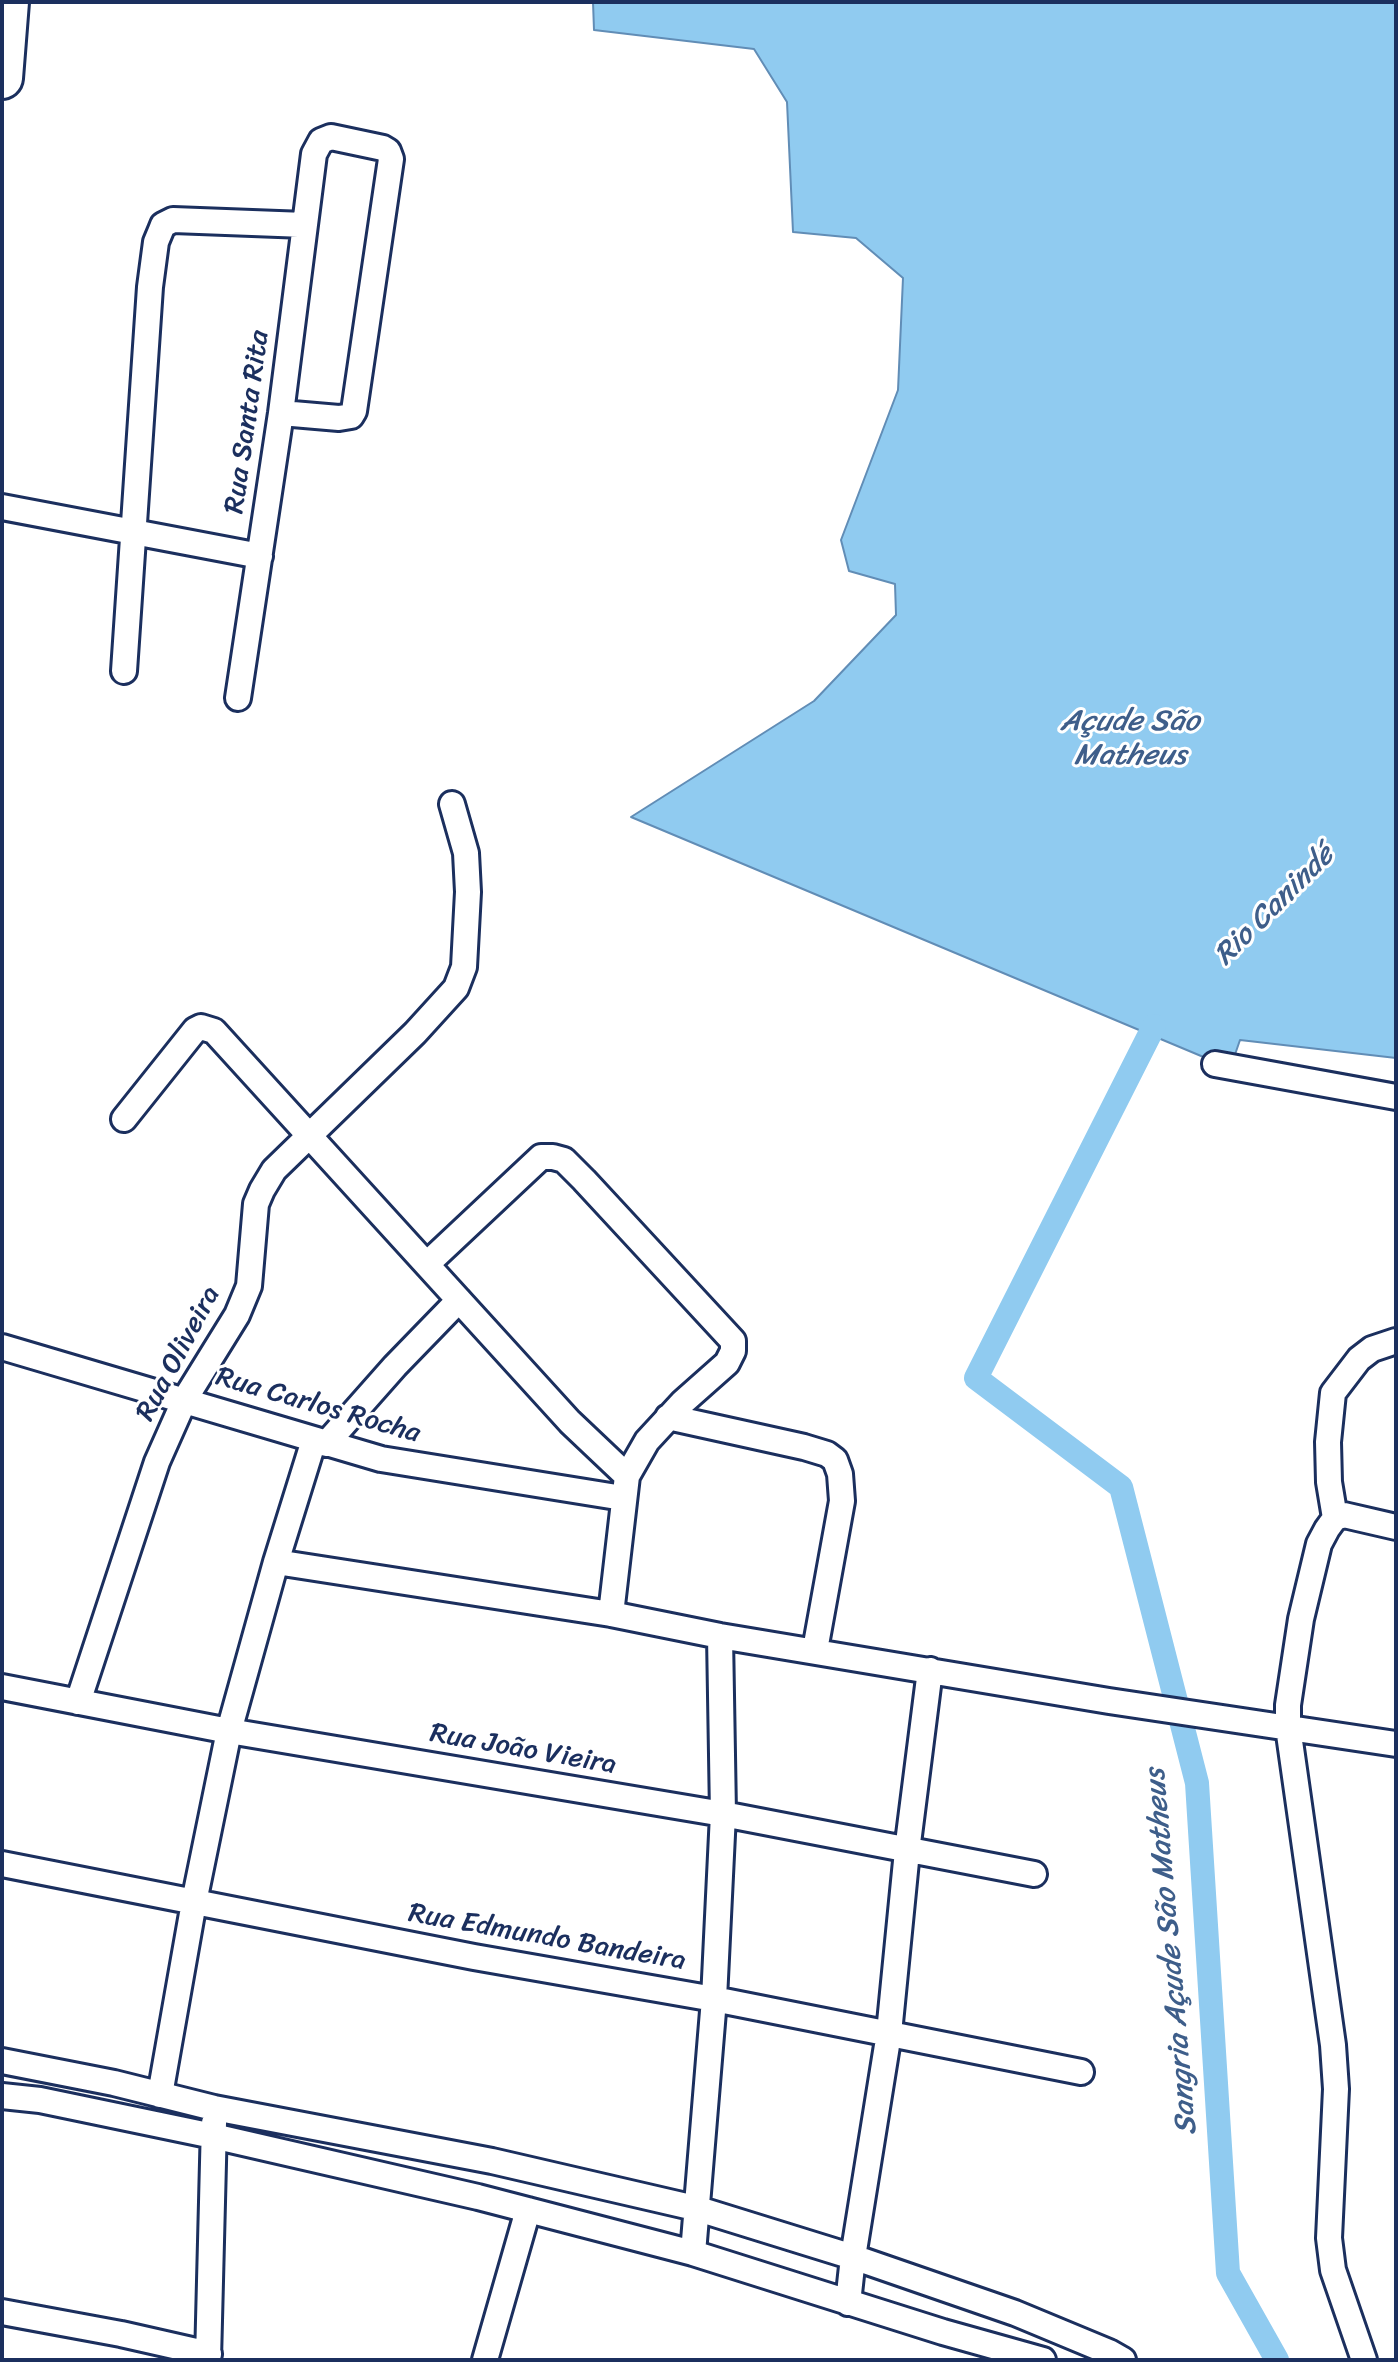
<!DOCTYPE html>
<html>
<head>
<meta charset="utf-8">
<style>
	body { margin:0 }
	#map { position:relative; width:1398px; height:2362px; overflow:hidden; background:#fff; font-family:Sriracha,sans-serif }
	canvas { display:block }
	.frame { position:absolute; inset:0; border:4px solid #1b2f5e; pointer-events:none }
</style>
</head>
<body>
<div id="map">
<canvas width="1398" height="2362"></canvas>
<div class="frame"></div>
</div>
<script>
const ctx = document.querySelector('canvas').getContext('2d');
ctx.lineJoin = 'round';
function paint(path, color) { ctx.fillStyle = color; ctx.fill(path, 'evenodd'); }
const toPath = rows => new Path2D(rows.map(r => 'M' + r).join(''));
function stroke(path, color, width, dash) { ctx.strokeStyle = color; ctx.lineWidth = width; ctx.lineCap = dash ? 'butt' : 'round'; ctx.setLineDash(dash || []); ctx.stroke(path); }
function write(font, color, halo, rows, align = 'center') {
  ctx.font = font + ' Sriracha,sans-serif'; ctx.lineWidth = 6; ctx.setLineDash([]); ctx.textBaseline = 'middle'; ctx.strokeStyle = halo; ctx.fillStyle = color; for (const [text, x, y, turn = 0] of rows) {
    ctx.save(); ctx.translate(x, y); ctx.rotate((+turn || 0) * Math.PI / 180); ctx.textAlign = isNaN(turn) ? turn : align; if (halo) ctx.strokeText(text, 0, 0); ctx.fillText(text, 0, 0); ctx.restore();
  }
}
const water = toPath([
	[593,2,1396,2,1396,1058,1240,1040,1231,1066,1213,1061,631,817,814,701,896,615,895,584,849,571,841,540,898,390,903,278,856,238,793,232,787,102,754,49,594,30,593,2]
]);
paint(water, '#90cbf0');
stroke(water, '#618db6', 2);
stroke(toPath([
	[1154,1026,976,1378,1121,1487,1197,1783,1228,2273,1277,2360]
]), '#90cbf0', 24);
const minor = toPath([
	[2,507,260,556],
	[124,671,150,287,156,242,161,230,163,225,173,220,305,225],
	[238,698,281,413,314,154,321,141,331,137,383,148,388,151,391,159,354,411,351,416,339,418,281,413],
	[1215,1064,1396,1097],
	[124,1119,195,1030,201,1027,214,1031,570,1422,627,1476],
	[427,1264,541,1157,553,1157,564,1160,584,1180,733,1341,733,1351,727,1363,683,1402,647,1441,627,1476,611,1614],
	[2,1347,381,1459,623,1498],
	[668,1417,804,1447,827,1454,835,1460,840,1474,842,1501,815,1650],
	[326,1444,395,1366,459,1300],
	[1335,1518,1329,1482,1328,1442,1333,1393,1359,1359,1372,1349,1396,1341],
	[276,1562,611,1614,720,1636,1109,1701,1396,1744],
	[2,1687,229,1731,723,1814,1034,1874],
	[78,1702,157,1462,185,1399,237,1315,249,1286,256,1204,262,1190,274,1170,415,1033,456,988,464,967,468,892,466,853,452,804],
	[2,1864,474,1957,714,1999,1081,2072],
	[2,2061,114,2083,214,2108,492,2161,695,2208,853,2257,1015,2313,1109,2352,1123,2360],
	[160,2095,194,1902,229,1731,276,1562,314,1440],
	[2,2096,40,2100,213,2136,478,2197,693,2253,943,2332,1043,2360],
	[693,2253,714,1999,723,1814,720,1636],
	[848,2303,853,2257,889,2033,907,1851,930,1670],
	[2,2312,121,2334,209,2354],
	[208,2360,214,2123],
	[485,2360,528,2210],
	[1364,2360,1333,2270,1329,2238,1336,2089,1333,2045,1288,1727,1288,1705,1301,1619,1319,1544,1327,1529,1335,1518,1344,1515,1396,1527]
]);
const primary = toPath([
	[2,78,8,2]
]);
stroke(minor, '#1b2f5e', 30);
stroke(primary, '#1b2f5e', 46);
stroke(minor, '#fff', 24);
stroke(primary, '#fff', 40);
write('28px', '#1b2f5e', '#fff', [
	["Rua Santa Rita",248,422,-82],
	["Rua Oliveira",179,1354,-62],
	["Rua Carlos Rocha",318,1406,16],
	["Rua João Vieira",523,1750,10],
	["Rua Edmundo Bandeira",547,1938,10]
]);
write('italic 30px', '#3e5e8a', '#fff', [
	["Açude São",1130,722],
	["Matheus",1130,756],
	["Rio Canindé",1275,906,-45],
	["Sangria Açude São Matheus",1172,1952,-95]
]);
</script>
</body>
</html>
